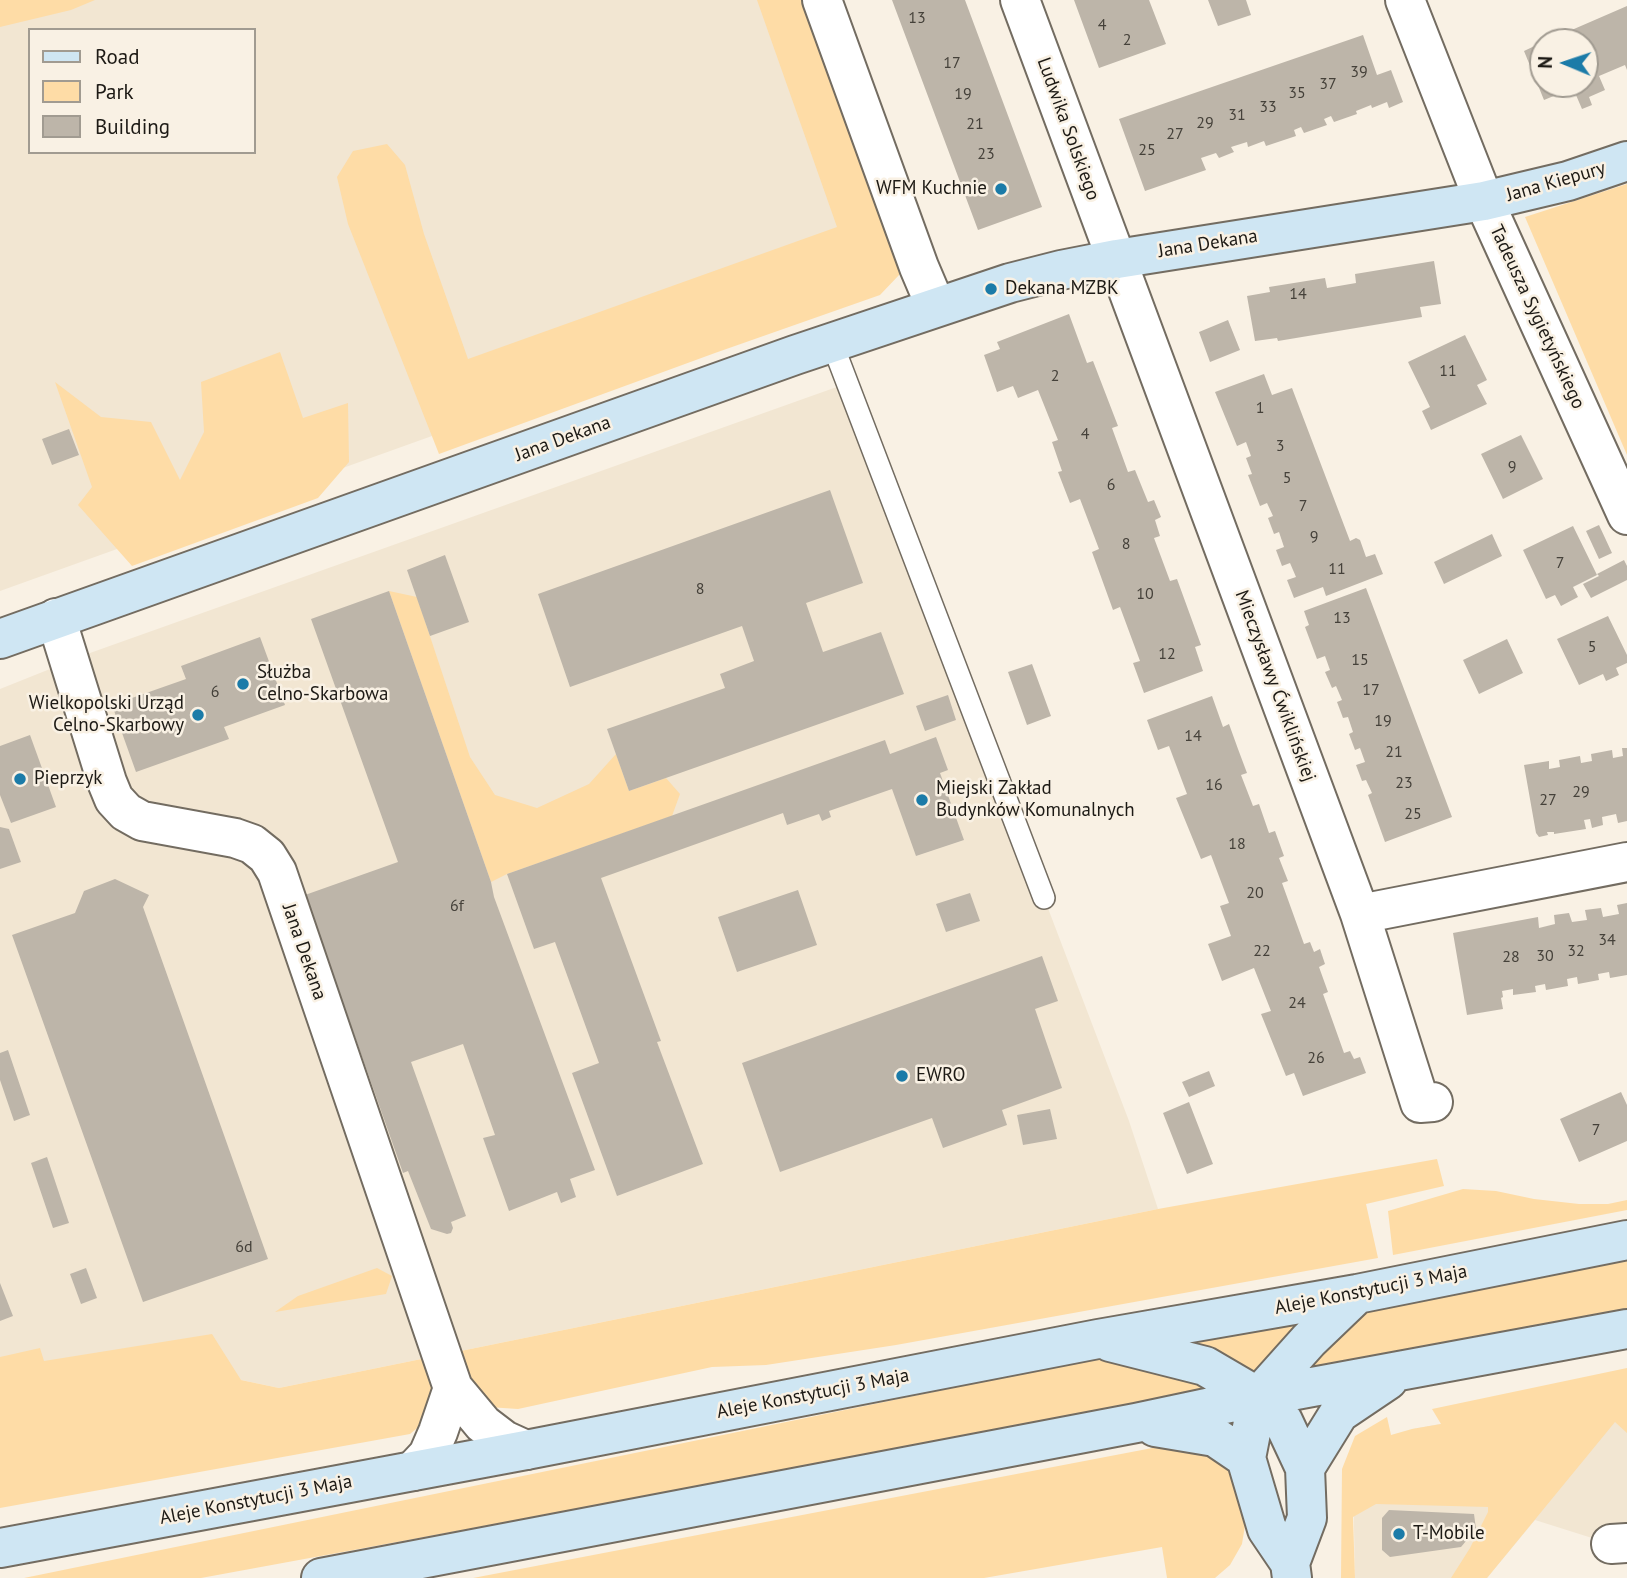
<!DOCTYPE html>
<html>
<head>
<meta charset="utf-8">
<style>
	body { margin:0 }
	#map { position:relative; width:1627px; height:1578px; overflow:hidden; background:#f9f1e4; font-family:"PT Sans",sans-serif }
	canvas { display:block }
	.legend { position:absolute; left:28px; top:28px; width:228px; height:126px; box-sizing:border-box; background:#f9f1e4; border:2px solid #a19b91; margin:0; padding:9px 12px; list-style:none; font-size:21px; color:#1d1a15 }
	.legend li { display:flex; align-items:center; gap:14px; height:35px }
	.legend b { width:35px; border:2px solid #a19b91 }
	.north { position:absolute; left:1529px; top:28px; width:70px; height:70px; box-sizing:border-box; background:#f9f1e4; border:2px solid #a19b91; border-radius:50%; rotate:272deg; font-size:19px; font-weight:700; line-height:28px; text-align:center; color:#1d1a15 }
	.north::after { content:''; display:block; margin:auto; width:24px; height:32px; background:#1b7ba8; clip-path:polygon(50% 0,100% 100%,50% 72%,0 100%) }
</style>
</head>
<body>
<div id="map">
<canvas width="1627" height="1578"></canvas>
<ul class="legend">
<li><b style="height:9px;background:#cfe6f3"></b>Road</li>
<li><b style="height:19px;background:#fedca6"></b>Park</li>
<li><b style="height:19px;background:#bdb5a9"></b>Building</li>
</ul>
<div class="north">N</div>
</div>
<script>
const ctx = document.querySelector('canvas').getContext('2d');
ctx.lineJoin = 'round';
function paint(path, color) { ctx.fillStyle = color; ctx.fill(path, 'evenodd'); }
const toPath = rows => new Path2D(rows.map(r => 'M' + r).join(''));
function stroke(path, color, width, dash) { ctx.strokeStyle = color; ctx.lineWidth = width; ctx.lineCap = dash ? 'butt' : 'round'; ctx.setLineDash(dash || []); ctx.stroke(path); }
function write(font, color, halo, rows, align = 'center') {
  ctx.font = font + ' "PT Sans",sans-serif'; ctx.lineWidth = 5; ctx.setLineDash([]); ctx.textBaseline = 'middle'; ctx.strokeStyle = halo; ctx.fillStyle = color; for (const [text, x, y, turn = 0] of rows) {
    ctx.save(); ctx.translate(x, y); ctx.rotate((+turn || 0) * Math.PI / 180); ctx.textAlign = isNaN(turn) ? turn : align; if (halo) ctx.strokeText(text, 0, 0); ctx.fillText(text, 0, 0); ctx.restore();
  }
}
paint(toPath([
	[0,0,796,0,889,272,0,591],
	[30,30,254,30,254,152,30,152],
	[848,383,1129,1121,1158,1209,279,1388,241,1380,0,1371,0,689,90,653],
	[1627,1391,1627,1543,1611,1544,1535,1520,1487,1578,1355,1578,1353,1476,1412,1429]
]), '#f2e6d2');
paint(toPath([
	[0,0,95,0,71,10,0,27],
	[757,0,802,0,885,216,900,274,880,295,715,353,439,454,348,224,337,177,353,151,387,144,405,165,424,234,468,359,837,227],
	[1627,184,1627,455,1525,217],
	[280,352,303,418,348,403,349,462,318,498,132,566,78,505,92,487,55,382,101,417,151,422,180,480,204,432,201,382],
	[389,591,417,597,470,757,495,795,537,808,589,784,616,754,629,791,666,778,680,794,672,816,507,874,491,882],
	[1437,1159,1444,1186,1366,1204,1378,1258,896,1345,766,1365,712,1367,518,1409,488,1407,427,1420,410,1434,0,1508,0,1357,40,1348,44,1361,212,1334,241,1380,279,1388,1158,1209],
	[1463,1189,1496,1191,1534,1199,1579,1204,1608,1204,1627,1200,1627,1210,1393,1255,1388,1211],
	[1627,1261,1627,1316,201,1578,24,1578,1104,1357,1390,1303],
	[377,1268,392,1276,386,1294,275,1312,298,1296],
	[1627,1368,1627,1433,1615,1422,1487,1578,1451,1578,1470,1548,1488,1512,1488,1507,1376,1504,1353,1517,1355,1578,1341,1578,1342,1469,1355,1436,1387,1417,1391,1435,1412,1429,1441,1424,1432,1409],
	[1168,1445,1214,1457,1232,1474,1246,1519,1242,1544,1230,1565,1215,1578,1167,1578,1162,1547,984,1578,473,1578]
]), '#fedca6');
paint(toPath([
	[892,0,965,0,1042,207,978,230],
	[1074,0,1149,0,1166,44,1099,68],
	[1208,0,1246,0,1251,15,1218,26],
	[1627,6,1627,70,1625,65,1599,76,1605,90,1589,97,1592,105,1582,109,1573,88,1544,100,1524,51,1543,42,1543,84,1585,84,1585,42,1544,42],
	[1363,35,1377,75,1391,70,1403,102,1389,108,1387,102,1372,108,1371,105,1356,111,1357,114,1334,122,1331,116,1324,119,1327,125,1304,133,1301,127,1294,130,1296,136,1266,146,1264,141,1248,147,1247,142,1231,147,1234,152,1219,158,1216,153,1201,158,1206,170,1145,191,1119,119],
	[1434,261,1441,304,1420,307,1422,317,1278,341,1277,338,1255,341,1247,296,1270,292,1269,287,1325,278,1327,288,1356,283,1355,274],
	[1069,314,1087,363,1093,361,1118,426,1112,428,1128,472,1135,470,1148,502,1154,500,1161,517,1155,520,1160,536,1154,538,1170,581,1177,579,1201,645,1195,647,1203,671,1144,693,1133,663,1140,661,1120,607,1113,610,1092,552,1099,549,1080,499,1070,503,1058,472,1062,471,1052,442,1058,440,1038,390,1018,398,1013,386,997,392,984,355,1000,349,997,342],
	[1228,320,1240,350,1210,362,1199,332],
	[1465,335,1487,380,1477,385,1487,404,1431,430,1422,411,1430,407,1408,362],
	[1264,374,1272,395,1292,388,1350,541,1356,538,1360,540,1366,557,1375,554,1383,574,1326,596,1323,587,1294,598,1287,580,1296,577,1290,563,1282,566,1276,550,1284,547,1279,532,1274,534,1268,518,1273,516,1267,503,1260,506,1248,475,1252,474,1246,458,1251,456,1246,442,1237,446,1215,392],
	[69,429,79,455,52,465,42,439],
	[1521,435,1543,479,1503,499,1481,454],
	[830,490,863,583,806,603,823,652,881,632,904,694,629,791,607,729,725,688,720,674,754,661,742,626,570,687,538,594],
	[1599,525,1612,553,1599,559,1586,531],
	[1573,526,1597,575,1573,587,1578,597,1561,606,1555,595,1546,599,1523,550],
	[1492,534,1502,556,1444,584,1434,562],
	[445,555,469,622,430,636,407,570],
	[1624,560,1627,566,1627,580,1591,598,1583,584,1599,576,1597,574],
	[1366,588,1452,817,1385,842,1368,795,1372,793,1366,780,1362,781,1356,765,1365,762,1360,748,1355,750,1349,734,1353,732,1348,717,1343,718,1337,702,1342,700,1336,686,1332,688,1325,672,1330,670,1325,656,1317,659,1305,627,1309,625,1304,611],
	[389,591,491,882,494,897,595,1170,570,1179,576,1197,561,1203,557,1192,509,1211,483,1138,495,1135,463,1044,411,1062,466,1216,451,1222,453,1228,451,1233,447,1234,431,1229,408,1171,403,1173,305,895,398,862,311,619],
	[1608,616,1627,655,1627,663,1616,668,1619,675,1606,681,1603,674,1579,685,1557,639],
	[260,637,285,705,224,727,229,739,136,772,112,705,186,679,181,666],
	[1507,639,1523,673,1479,694,1463,660],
	[1032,664,1051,716,1027,725,1008,672],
	[948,695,956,720,925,731,916,706],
	[1212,696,1223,727,1229,724,1238,749,1247,773,1241,775,1253,806,1259,804,1269,833,1275,831,1284,856,1279,858,1288,881,1282,883,1304,944,1310,942,1314,952,1320,949,1325,964,1319,967,1328,992,1323,994,1344,1053,1350,1051,1354,1059,1360,1057,1366,1073,1303,1096,1294,1073,1286,1076,1261,1014,1271,1011,1254,968,1222,981,1208,944,1231,936,1220,906,1229,903,1211,855,1201,859,1176,798,1187,794,1169,746,1158,750,1147,720],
	[30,735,56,807,11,823,0,795,0,746],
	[936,737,948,770,940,773,964,840,916,856,892,789,829,811,831,817,822,821,819,814,787,825,783,813,601,878,661,1041,657,1042,703,1164,617,1196,572,1073,599,1063,555,942,534,949,507,874,885,740,890,754],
	[1622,748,1627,748,1627,821,1618,823,1616,814,1602,817,1603,825,1592,828,1590,819,1584,820,1586,829,1554,834,1554,832,1547,832,1548,835,1539,837,1536,833,1524,765,1549,761,1549,769,1560,767,1559,760,1580,756,1581,763,1592,761,1591,754,1612,750,1613,758,1623,756],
	[0,827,9,829,21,862,0,869],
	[115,879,149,895,143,907,268,1259,143,1302,12,935,75,913,84,891],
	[798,890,817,945,737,972,718,917],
	[970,893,980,921,946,932,936,904],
	[1627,903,1627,975,1610,978,1609,972,1598,974,1599,980,1578,984,1577,977,1567,979,1568,986,1546,990,1545,984,1535,986,1536,992,1513,995,1513,989,1502,991,1503,997,1501,998,1503,1009,1467,1015,1453,933,1538,917,1539,928,1555,924,1554,915,1569,913,1572,922,1587,920,1585,910,1601,908,1603,917,1619,914,1617,905],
	[1042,956,1058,1001,1035,1009,1062,1088,1002,1110,1007,1125,943,1148,932,1118,780,1172,742,1063],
	[8,1050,30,1115,14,1121,0,1080,0,1053],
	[1209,1071,1215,1086,1189,1097,1182,1082],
	[1621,1092,1627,1105,1627,1141,1579,1162,1560,1119],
	[1189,1102,1213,1164,1187,1174,1163,1113],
	[1050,1109,1057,1139,1023,1145,1017,1115],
	[47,1157,69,1223,53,1228,31,1163],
	[86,1268,97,1298,81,1304,70,1274],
	[0,1283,13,1316,0,1321],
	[1389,1510,1474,1514,1476,1529,1461,1547,1390,1557,1382,1550,1382,1518]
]), '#bdb5a9');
const lane = toPath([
	[832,343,1044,898]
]);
const street = toPath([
	[822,0,919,267,936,307],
	[1020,0,1360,914,1420,1103,1433,1102],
	[1405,0,1484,201,1627,515],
	[56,618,107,782,114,799,126,812,142,821,235,838,252,844,267,856,277,872,453,1388,483,1424,504,1440,526,1450],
	[1360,914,1627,862],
	[413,1471,428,1455,438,1432,453,1388],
	[1611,1544,1627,1543]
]);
const secondary = toPath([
	[0,639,795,355,1010,283,1061,270,1117,259,1484,201,1568,181,1627,161],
	[1110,1342,1205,1366,1258,1397,1283,1421,1305,1468,1307,1518,1290,1563],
	[1155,1427,1215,1437,1246,1458],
	[1305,1468,1339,1413,1388,1380],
	[0,1548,526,1450,1098,1339,1357,1294,1627,1240],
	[321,1578,1136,1423,1258,1397,1627,1329],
	[1292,1578,1290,1563,1267,1529,1246,1458,1258,1397,1309,1340,1357,1294]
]);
stroke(lane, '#736c61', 24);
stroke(street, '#736c61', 42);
stroke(secondary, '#736c61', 42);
stroke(lane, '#fff', 21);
stroke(street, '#fff', 38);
stroke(secondary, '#cfe6f3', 38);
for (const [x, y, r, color] of [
	[1001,189,7,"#1b7ba8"],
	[991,289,7,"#1b7ba8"],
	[243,684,7,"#1b7ba8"],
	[198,715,7,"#1b7ba8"],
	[20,779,7,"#1b7ba8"],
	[922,800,7,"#1b7ba8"],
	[902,1076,7,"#1b7ba8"],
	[1399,1534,7,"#1b7ba8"]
]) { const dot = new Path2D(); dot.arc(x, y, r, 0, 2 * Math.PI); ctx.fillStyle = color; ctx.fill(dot); stroke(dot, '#f9f1e4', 2.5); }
write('16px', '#45413a', null, [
	["13",917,18],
	["4",1102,25],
	["2",1127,40],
	["17",952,63],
	["39",1359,72],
	["37",1328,84],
	["35",1297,93],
	["19",963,94],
	["33",1268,107],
	["31",1237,115],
	["29",1205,123],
	["21",975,124],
	["27",1175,134],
	["25",1147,150],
	["23",986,154],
	["14",1298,294],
	["11",1448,371],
	["2",1055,376],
	["1",1260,408],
	["4",1085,434],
	["3",1280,446],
	["9",1512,467],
	["5",1287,478],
	["6",1111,485],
	["7",1303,506],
	["9",1314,537],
	["8",1126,544],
	["7",1560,563],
	["11",1337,569],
	["8",700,589],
	["10",1145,594],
	["13",1342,618],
	["5",1592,647],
	["12",1167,654],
	["15",1360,660],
	["17",1371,690],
	["6",215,692],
	["19",1383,721],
	["14",1193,736],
	["21",1394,752],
	["23",1404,783],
	["16",1214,785],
	["29",1581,792],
	["27",1548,800],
	["25",1413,814],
	["18",1237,844],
	["20",1255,893],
	["6f",457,906],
	["34",1607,940],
	["22",1262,951],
	["32",1576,951],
	["30",1545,956],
	["28",1511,957],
	["24",1297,1003],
	["26",1316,1058],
	["7",1596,1130],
	["6d",244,1247]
]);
write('19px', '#1d1a15', '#f9f1e4', [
	["Ludwika Solskiego",1068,129,70],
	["Jana Kiepury",1556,182,-16],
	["Jana Dekana",1208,244,-9],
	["Tadeusza Sygietyńskiego",1537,317,65],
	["Jana Dekana",563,439,-20],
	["Mieczysławy Ćwiklińskiej",1275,686,70],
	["Jana Dekana",304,952,71],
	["Aleje Konstytucji 3 Maja",1371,1290,-11],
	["Aleje Konstytucji 3 Maja",813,1394,-11],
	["Aleje Konstytucji 3 Maja",256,1500,-11]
]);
write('19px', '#1d1a15', '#f9f1e4', [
	["WFM Kuchnie",987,189,"right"],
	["Dekana MZBK",1005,289],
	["Służba",257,673],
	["Celno-Skarbowa",257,695],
	["Wielkopolski Urząd",184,704,"right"],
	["Celno-Skarbowy",184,726,"right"],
	["Pieprzyk",34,779],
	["Miejski Zakład",936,789],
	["Budynków Komunalnych",936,811],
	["EWRO",916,1076],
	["T-Mobile",1413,1534]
], 'left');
</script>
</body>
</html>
